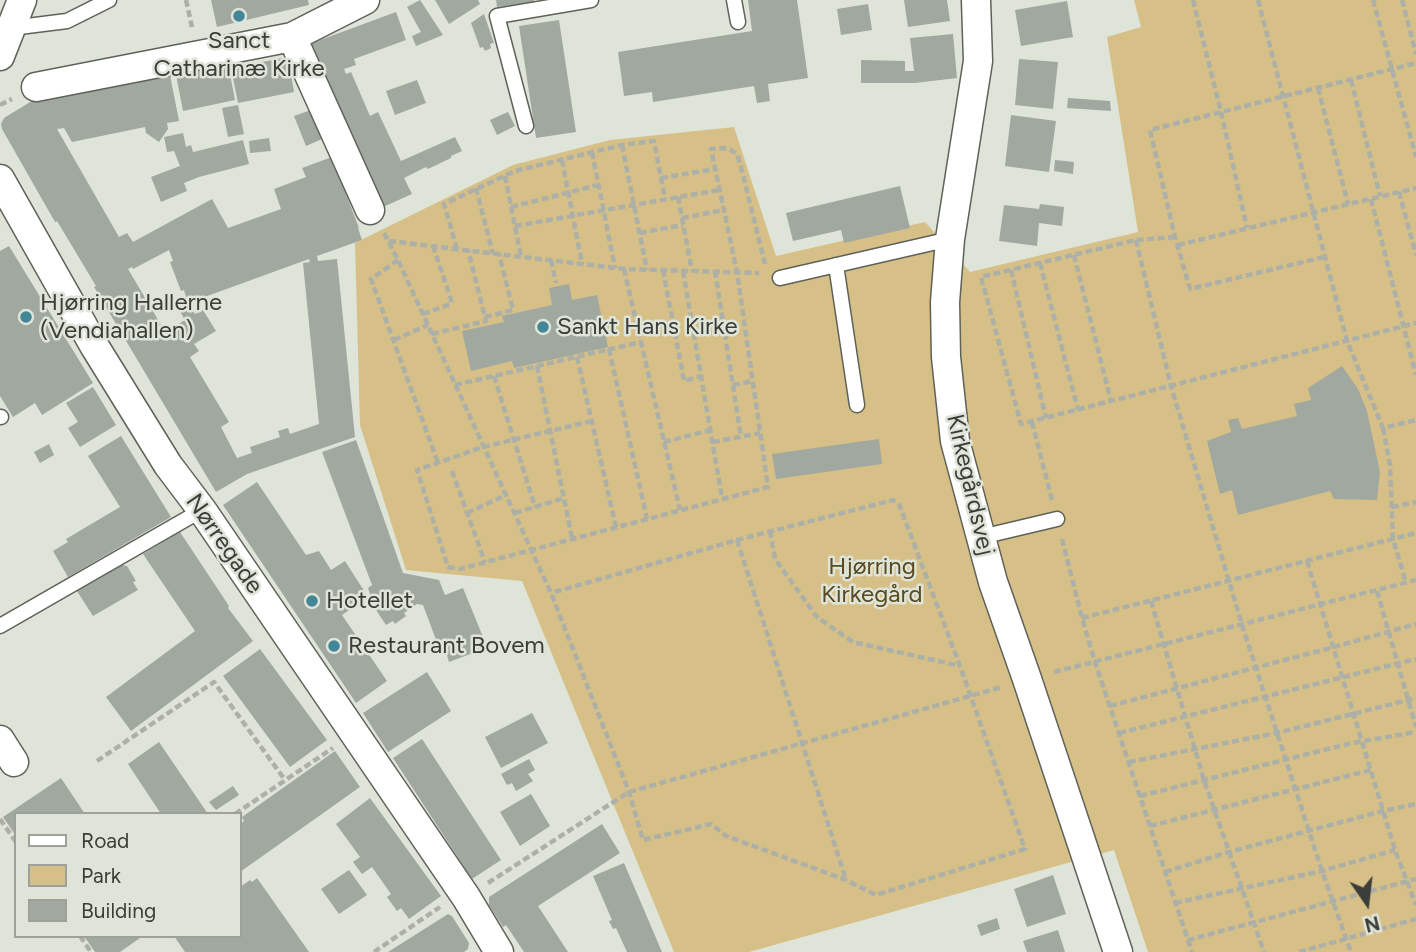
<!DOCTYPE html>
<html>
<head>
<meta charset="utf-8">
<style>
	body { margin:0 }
	#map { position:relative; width:1416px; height:952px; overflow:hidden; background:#dfe4d9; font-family:Figtree,sans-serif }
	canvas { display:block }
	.legend { position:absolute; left:14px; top:812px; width:228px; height:126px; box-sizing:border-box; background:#dfe4d9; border:2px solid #9da199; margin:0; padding:9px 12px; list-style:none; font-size:21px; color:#3b3d38 }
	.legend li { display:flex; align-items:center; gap:14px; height:35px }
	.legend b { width:35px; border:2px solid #9da199 }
	.north { position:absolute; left:1332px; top:868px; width:70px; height:70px; -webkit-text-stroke:5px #dfe4d9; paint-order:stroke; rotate:166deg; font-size:19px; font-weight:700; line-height:28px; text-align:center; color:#3b3d38 }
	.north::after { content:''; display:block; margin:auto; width:24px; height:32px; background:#3b3d38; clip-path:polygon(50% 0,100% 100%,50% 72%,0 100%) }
</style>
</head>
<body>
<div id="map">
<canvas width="1416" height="952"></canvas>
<ul class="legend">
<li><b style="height:9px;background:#fff"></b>Road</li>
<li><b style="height:19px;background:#d7c087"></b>Park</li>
<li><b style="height:19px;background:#a0a89f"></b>Building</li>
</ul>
<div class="north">N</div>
</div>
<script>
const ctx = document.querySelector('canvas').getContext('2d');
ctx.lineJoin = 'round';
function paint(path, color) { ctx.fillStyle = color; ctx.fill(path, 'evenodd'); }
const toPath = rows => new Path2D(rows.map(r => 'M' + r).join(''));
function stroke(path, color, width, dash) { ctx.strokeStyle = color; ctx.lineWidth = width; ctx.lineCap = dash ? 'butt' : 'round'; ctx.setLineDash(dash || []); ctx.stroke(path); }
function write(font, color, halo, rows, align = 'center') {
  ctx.font = font + ' Figtree,sans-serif'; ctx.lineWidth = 5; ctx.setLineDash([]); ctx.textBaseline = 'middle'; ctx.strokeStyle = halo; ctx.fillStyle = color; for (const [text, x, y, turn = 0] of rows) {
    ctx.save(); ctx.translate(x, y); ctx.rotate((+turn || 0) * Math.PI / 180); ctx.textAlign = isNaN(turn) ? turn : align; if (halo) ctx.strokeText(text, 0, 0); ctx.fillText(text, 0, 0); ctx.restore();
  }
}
paint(toPath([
	[1134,0,1416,0,1416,952,1148,952,1114,850,749,952,674,952,522,581,406,570,360,425,355,243,513,165,610,140,734,127,776,256,925,222,970,272,1138,232,1107,37,1141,27]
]), '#d7c087');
paint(toPath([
	[211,0,308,0,309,5,217,27],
	[420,0,443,35,416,46,412,36,421,32,407,7],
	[435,0,478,0,480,4,449,24],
	[496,0,534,0,534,2,497,7],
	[748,0,797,0,808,78,768,84,770,101,757,103,754,86,653,102,652,92,624,96,618,52,752,31],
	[904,0,947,0,950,21,908,27],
	[1067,1,1073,37,1021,46,1015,10],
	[868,4,872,30,841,35,837,9],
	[396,12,406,40,354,59,356,65,344,69,346,74,351,72,370,116,378,112,401,161,455,137,462,151,451,156,451,158,428,169,426,167,404,178,412,194,383,207,304,46],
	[484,14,494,43,490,44,491,48,485,51,483,47,480,48,471,23],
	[559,20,576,132,536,138,519,26],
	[953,34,957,78,915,83,861,83,861,60,905,61,905,71,914,71,910,38],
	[288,57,294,92,238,103,231,68],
	[1019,59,1058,62,1053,109,1015,105],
	[228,64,235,100,183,111,176,75],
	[170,75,179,121,167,123,168,129,159,142,146,133,145,127,72,142,64,128,57,129,119,237,127,233,133,242,212,199,228,228,281,209,274,189,306,177,302,168,332,157,359,228,358,228,362,240,317,256,318,261,337,259,355,437,247,474,216,492,94,287,96,286,57,221,55,222,2,129,1,124,4,118,40,96,50,94,51,99],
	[169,250,173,261,170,262,181,291,184,290,188,303,185,297,175,303,185,320,173,327,172,325,164,330,128,269,132,267,133,269],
	[309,259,310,262,303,263,319,424,290,434,288,428,278,431,280,437,250,447,252,453,237,458,221,427,229,422,190,357,199,351,194,344,216,331,203,310,195,314,188,303],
	[417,80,426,103,395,115,386,91],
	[1068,98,1110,101,1111,111,1067,108],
	[238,105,244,134,228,137,222,108],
	[311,110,322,139,306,146,294,116],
	[508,112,515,126,497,135,490,120],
	[1011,115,1056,121,1049,172,1005,166],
	[183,133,186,147,191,145,193,152,243,140,249,164,199,177,184,183,187,191,161,202,151,177,180,166,174,151,167,152,164,137],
	[269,138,271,151,250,153,249,141],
	[1055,160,1074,162,1073,174,1054,171],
	[900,186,910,228,844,243,841,230,793,241,786,213],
	[1040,204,1064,207,1062,226,1039,223,1037,246,999,241,1004,205,1039,209],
	[9,246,93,383,42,415,35,403,13,417,0,396,0,251],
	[569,284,572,300,597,295,608,347,514,368,512,361,471,371,462,331,504,322,502,316,552,305,549,288],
	[1342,366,1358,389,1367,411,1380,472,1377,500,1334,499,1330,491,1238,515,1232,490,1220,494,1207,441,1231,432,1228,420,1238,418,1242,429,1297,416,1294,404,1311,400,1308,388],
	[93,387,116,425,80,447,68,428,78,422,66,403],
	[121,436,171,517,68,577,53,551,68,542,66,539,120,507,88,456],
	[879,439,882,464,776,479,772,454],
	[356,440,403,573,439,580,445,595,463,588,483,637,477,640,481,650,449,662,446,652,441,653,423,605,417,604,404,613,406,616,395,624,393,621,386,625,374,607,368,588,372,585,322,452],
	[49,444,54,455,40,463,34,452],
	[257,482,306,555,319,551,331,570,345,561,368,597,342,615,387,681,356,703,223,505],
	[180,532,229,606,228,608,253,641,131,731,106,697,195,631,143,554],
	[122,565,127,566,136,581,133,582,138,590,93,616,77,591],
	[260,649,327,740,290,767,223,676],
	[427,672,451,711,388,752,363,713],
	[532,713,548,743,501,768,485,737],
	[422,739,501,860,472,879,393,758],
	[159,742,208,814,161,814,128,764],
	[335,751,360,787,240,872,240,824,244,821,242,817],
	[529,759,535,770,528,774,533,781,516,791,512,783,507,785,501,774],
	[61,778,85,814,16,814,16,836,3,817],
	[233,786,239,795,216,810,209,802],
	[531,794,550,826,520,846,500,812],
	[370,798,441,896,409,919,401,908,397,911,387,897,391,894,372,867,362,874,353,862,360,857,336,824],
	[602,824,620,853,538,906,568,952,524,952,506,925,503,927,489,905,489,897],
	[624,863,662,952,627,952,616,928,613,929,609,921,612,920,593,876],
	[349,870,367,895,339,914,321,889],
	[1053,875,1066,914,1027,927,1014,889],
	[257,878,309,952,185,952,174,936,240,936,240,887,250,880,252,882],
	[448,914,452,916,469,943,468,949,464,952,388,952],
	[997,918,1000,929,981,936,977,925],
	[1058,930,1065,952,1027,952,1023,941],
	[84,936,143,936,120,952,95,952]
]), '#a0a89f');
const lane = toPath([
	[734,0,738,22],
	[11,28,67,21,109,0],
	[526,126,497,16,591,0],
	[836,265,857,405],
	[780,278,950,239],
	[0,417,1,417],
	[981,537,1057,519],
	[0,626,202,510]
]);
const street = toPath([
	[976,0,978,61,950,239,945,302,946,357,955,441,993,582,1027,679,1118,952],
	[292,37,370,210],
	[0,56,22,0],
	[36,87,292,37,365,0],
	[0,179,95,347,168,465,202,510,466,897,499,952],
	[0,740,14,762]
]);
stroke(lane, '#5e6258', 17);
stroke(street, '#5e6258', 31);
stroke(toPath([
	[186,0,192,27],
	[1193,0,1221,112,1247,228],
	[1258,0,1347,341,1383,428,1416,420],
	[1373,0,1416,157],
	[1402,0,1416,54],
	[1351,80,1380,196],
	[1318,88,1348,204],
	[0,105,12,99],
	[622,145,647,270],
	[592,152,615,268],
	[562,160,582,264],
	[505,176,521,257],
	[661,178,715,169],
	[476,188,493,254],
	[1399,192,1416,255],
	[678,197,692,271],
	[1371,199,1416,375],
	[511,207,598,185],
	[682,218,724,210],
	[515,226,719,190],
	[384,233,398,260,551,593,629,792,643,840,711,824,726,836,846,880,876,895,1025,849,960,666,899,504,893,500,737,540,551,593],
	[640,233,683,225],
	[1175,237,1136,240,981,277,1021,424,1416,323],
	[1136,240,1171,386,1242,625,1322,871,1351,952],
	[389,241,624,269,759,273],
	[1178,245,1416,188],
	[457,249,444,204,515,171,622,145,654,141,665,199],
	[1074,255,1111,401],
	[1324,257,1190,289,1175,237,1150,130,1416,63],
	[398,260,371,279,438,463],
	[551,260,556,283],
	[1040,263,1078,410],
	[624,269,680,510],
	[663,270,684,381,701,376],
	[1011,270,1046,418],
	[683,271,722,498],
	[715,271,741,437],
	[423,314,451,304,451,299,433,246],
	[485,317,513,310,499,254],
	[432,334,486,321,468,250],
	[394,340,428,325],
	[609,349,647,519],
	[577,357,616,527],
	[537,366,572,538],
	[494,376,535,507],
	[455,385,641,342],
	[733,385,753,381],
	[592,421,483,447,417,470,448,567,460,569,768,487,737,272,711,149,723,148,731,150,737,154,740,163,765,264],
	[1032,422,1052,500],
	[1383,428,1390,465,1393,539,1406,583],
	[664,442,711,430],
	[713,442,760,433],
	[452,471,485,562],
	[1392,507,1416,502],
	[467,513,506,495],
	[515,513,564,498],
	[770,531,775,559,817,617,853,642,960,666],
	[1062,539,1082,618,1095,662,1188,940,1416,879],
	[737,540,846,880],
	[1307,561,1395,850,1416,905],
	[1377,591,1416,727],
	[1151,601,1204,780,1264,952],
	[1082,618,1416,533],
	[1054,672,1416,580],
	[1110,706,1334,647,1416,624],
	[1119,733,1416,659],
	[97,761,214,682,285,780],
	[1129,762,1277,733,1416,698],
	[1140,796,1352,743,1416,732],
	[235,814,333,748],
	[0,819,16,842],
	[1150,826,1371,770],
	[1165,872,1229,852,1383,811,1416,804],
	[488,883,629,792,1002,687],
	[1175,903,1322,871,1395,850],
	[80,936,91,952],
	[1188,940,1192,952],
	[374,952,440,907],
	[1299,952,1416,919]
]), '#acb0a7', 4.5, [7, 3.5]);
stroke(lane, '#fff', 14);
stroke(street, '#fff', 28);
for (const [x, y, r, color] of [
	[239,16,7,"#438697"],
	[26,317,7,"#438697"],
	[543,327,7,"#438697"],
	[312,601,7,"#438697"],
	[334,646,7,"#438697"]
]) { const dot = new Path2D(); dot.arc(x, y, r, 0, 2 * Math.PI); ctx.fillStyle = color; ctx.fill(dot); stroke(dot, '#dfe4d9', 2.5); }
write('24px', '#3b3d38', '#dfe4d9', [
	["Sanct",239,41,"center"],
	["Catharinæ Kirke",239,69,"center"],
	["Hjørring Hallerne",40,303],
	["(Vendiahallen)",40,331],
	["Sankt Hans Kirke",557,327],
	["Hotellet",326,601],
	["Restaurant Bovem",348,646]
], 'left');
write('24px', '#3b3d38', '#dfe4d9', [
	["Kirkegårdsvej",970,485,77],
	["Nørregade",224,544,55]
]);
write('24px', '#5a4a20', '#dfe4d9', [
	["Hjørring",872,567],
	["Kirkegård",872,595]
]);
</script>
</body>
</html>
